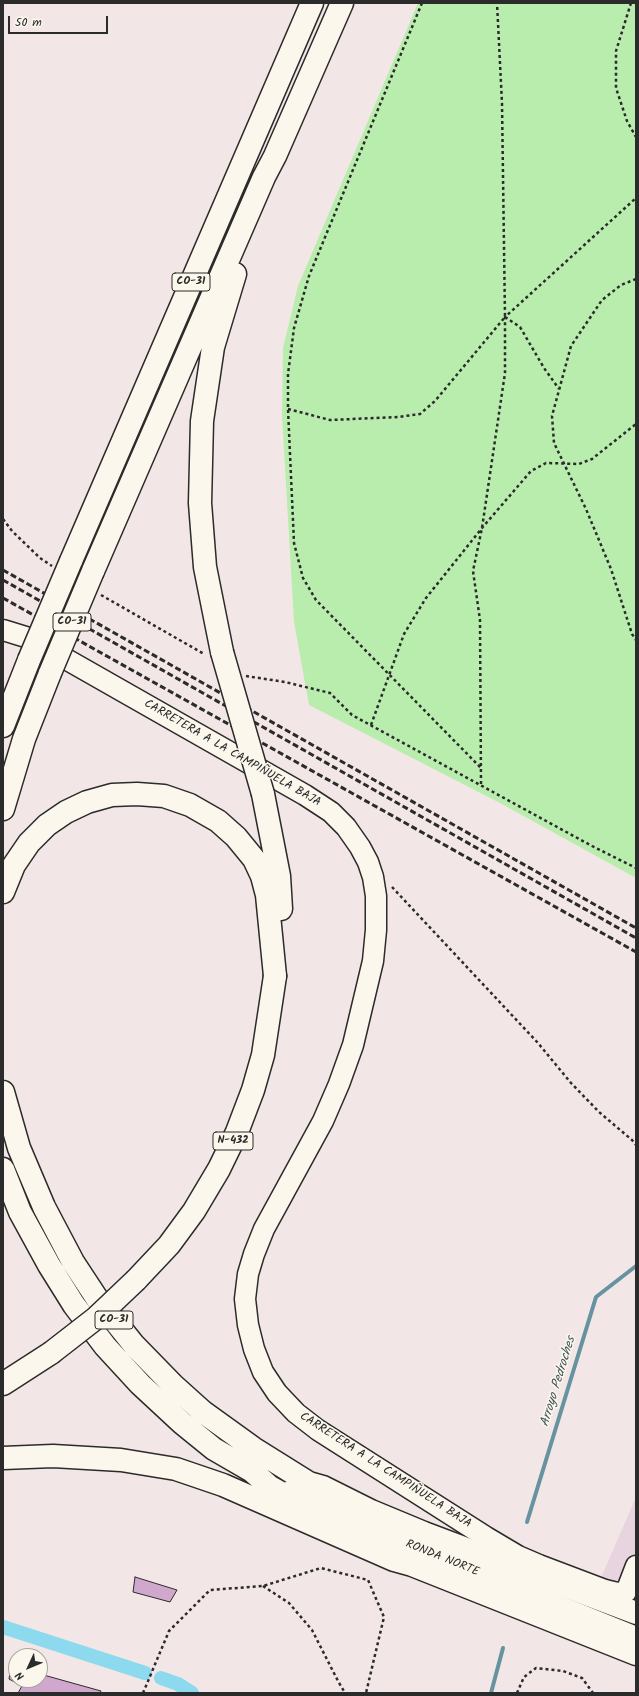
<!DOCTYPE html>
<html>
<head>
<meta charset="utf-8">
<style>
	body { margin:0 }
	#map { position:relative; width:639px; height:1696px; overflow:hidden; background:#f2e7e6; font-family:Kalam,sans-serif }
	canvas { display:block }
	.frame { position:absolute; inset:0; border:4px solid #2b2b2b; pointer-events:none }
	.north { position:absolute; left:8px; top:1648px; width:40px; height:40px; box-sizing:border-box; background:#fbf7ec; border:1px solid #a8a59f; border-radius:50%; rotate:226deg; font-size:11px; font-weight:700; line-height:16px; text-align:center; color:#2b2b2b }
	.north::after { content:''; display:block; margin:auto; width:14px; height:18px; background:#2b2b2b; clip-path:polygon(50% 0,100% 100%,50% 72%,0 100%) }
	.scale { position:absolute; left:8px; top:16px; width:100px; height:18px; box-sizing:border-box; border:2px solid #2b2b2b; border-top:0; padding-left:5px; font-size:12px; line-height:14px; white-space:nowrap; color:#2b2b2b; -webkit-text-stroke:3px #fbf7ec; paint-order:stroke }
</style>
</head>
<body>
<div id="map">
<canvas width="639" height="1696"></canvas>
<div class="frame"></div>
<div class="north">N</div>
<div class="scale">50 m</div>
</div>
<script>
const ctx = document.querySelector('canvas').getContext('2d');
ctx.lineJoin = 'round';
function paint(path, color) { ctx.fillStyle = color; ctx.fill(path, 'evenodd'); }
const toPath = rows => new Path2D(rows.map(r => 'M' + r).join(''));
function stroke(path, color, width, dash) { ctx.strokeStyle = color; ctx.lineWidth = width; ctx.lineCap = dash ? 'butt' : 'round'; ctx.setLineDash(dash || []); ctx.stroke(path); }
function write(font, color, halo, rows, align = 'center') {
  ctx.font = font + ' Kalam,sans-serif'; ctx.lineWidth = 3; ctx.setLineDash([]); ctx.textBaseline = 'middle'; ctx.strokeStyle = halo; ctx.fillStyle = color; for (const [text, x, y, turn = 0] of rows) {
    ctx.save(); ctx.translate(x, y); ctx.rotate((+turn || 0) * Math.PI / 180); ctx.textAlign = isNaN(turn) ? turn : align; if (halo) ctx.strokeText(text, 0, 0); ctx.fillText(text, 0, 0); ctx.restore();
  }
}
paint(toPath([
	[636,1497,636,1594,600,1580]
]), '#e8d4df');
paint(toPath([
	[418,3,636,3,636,878,500,803,309,705,294,622,282,416,283,348,298,286]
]), '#b9edae');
stroke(toPath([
	[527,1522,596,1297,636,1266],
	[491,1693,503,1648]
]), '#66939f', 4);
stroke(toPath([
	[3,1627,145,1673],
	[161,1678,178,1684,192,1693]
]), '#8dd9ed', 14);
const building = toPath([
	[135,1577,177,1590,170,1602,133,1592,135,1577],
	[11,1666,16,1667,16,1680,40,1680,40,1674,101,1691,100,1693,18,1693,22,1686,9,1679,11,1666]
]);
paint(building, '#d0a8ce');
stroke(building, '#2b2b2b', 1);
const tertiary = toPath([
	[3,630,29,638,305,795,331,812,346,827,360,847,368,862,373,877,376,896,376,930,373,961,353,1045,339,1084,323,1121,264,1229,254,1254,248,1274,245,1299,248,1325,254,1349,263,1372,277,1393,296,1413,318,1430,486,1537,518,1556,539,1565,605,1590,617,1593,626,1592],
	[626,1592,636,1566]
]);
const trunk = toPath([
	[136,1280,169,1245,194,1211,219,1169,237,1132,253,1090,263,1055,275,976],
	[3,1384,51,1353],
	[292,1491,344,1520,636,1638]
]);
const motorway = toPath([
	[71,561,312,3],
	[93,571,264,177,275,156,342,3],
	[222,652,205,567,200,503,202,421,213,347,235,274],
	[3,726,29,660],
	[263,794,279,876,281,909],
	[3,809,24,739,50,673],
	[3,892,14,865,29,843,47,825,66,812,87,802,112,795,137,794,164,796,190,805,218,821,236,837,254,859,262,876,267,895,275,976],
	[3,1092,19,1148,44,1207,73,1262,98,1300,134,1345,173,1385,203,1412,253,1448,309,1483,323,1487,371,1511,424,1533,636,1613],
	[3,1169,20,1212,49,1265,74,1305,105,1346,140,1384,182,1423,214,1449,252,1471,270,1487,308,1508],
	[3,1458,53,1456,121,1460,176,1469,223,1485,394,1560,412,1565,636,1654]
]);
stroke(tertiary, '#2b2b2b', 23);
stroke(trunk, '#2b2b2b', 25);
stroke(motorway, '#2b2b2b', 25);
stroke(toPath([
	[422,3,309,276,294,328,288,374,288,409,294,543,303,578,316,600,481,768],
	[631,3,616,51,616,88,627,121,636,137],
	[636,279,621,285,602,300,571,346,552,416,554,443,586,509,611,569,632,634,636,640],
	[505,317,520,327,544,368,559,389],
	[288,409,330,420,398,417,420,414,435,401,505,317,502,103,497,3],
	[3,519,12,531,40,558,52,566],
	[101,595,204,654],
	[246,676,285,682,330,693,352,715,592,846,636,868],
	[371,725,404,634,426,598,482,528,531,471,546,463,579,464,592,459,636,424],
	[481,784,480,620,473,571,482,528,505,373,505,317,636,198],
	[392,887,538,1043,571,1083,599,1112,632,1140,636,1145],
	[263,1586,289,1603,312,1630,338,1681,345,1693],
	[143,1693,169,1631,210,1590,263,1586,321,1568,368,1580,384,1617,366,1693],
	[517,1693,524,1677,536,1668,563,1671,582,1678,593,1693]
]), '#2b2b2b', 2.5, [3, 3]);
stroke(tertiary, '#fbf7ec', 20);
stroke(trunk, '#fbf7ec', 22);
stroke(motorway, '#fbf7ec', 22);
stroke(toPath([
	[3,570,636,928],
	[3,580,636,938],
	[3,598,636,952]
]), '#2b2b2b', 3, [6, 3]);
const trunkBridge = toPath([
	[51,1353,96,1318,136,1280]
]);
const motorwayBridge = toPath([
	[222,652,263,794],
	[29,660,71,561],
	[50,673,93,571]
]);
stroke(trunkBridge, '#2b2b2b', 25, []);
stroke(motorwayBridge, '#2b2b2b', 25, []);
stroke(trunkBridge, '#fbf7ec', 22);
stroke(motorwayBridge, '#fbf7ec', 22);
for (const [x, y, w] of [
	[191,282,38],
	[72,622,38],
	[233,1141,40],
	[114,1320,38]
]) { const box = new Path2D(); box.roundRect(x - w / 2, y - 9, w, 18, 3); ctx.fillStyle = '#fbf7ec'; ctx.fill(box); stroke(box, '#2b2b2b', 1); }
write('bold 11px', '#2b2b2b', null, [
	["CO-31",191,282],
	["CO-31",72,622],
	["N-432",233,1141],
	["CO-31",114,1320]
]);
write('12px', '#2b2b2b', '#fbf7ec', [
	["CARRETERA A LA CAMPIÑUELA BAJA",232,754,30],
	["CARRETERA A LA CAMPIÑUELA BAJA",385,1471,33],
	["RONDA NORTE",442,1559,22]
]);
write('italic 13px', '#44565c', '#fbf7ec', [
	["Arroyo Pedroches",559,1382,-73]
]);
</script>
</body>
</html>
